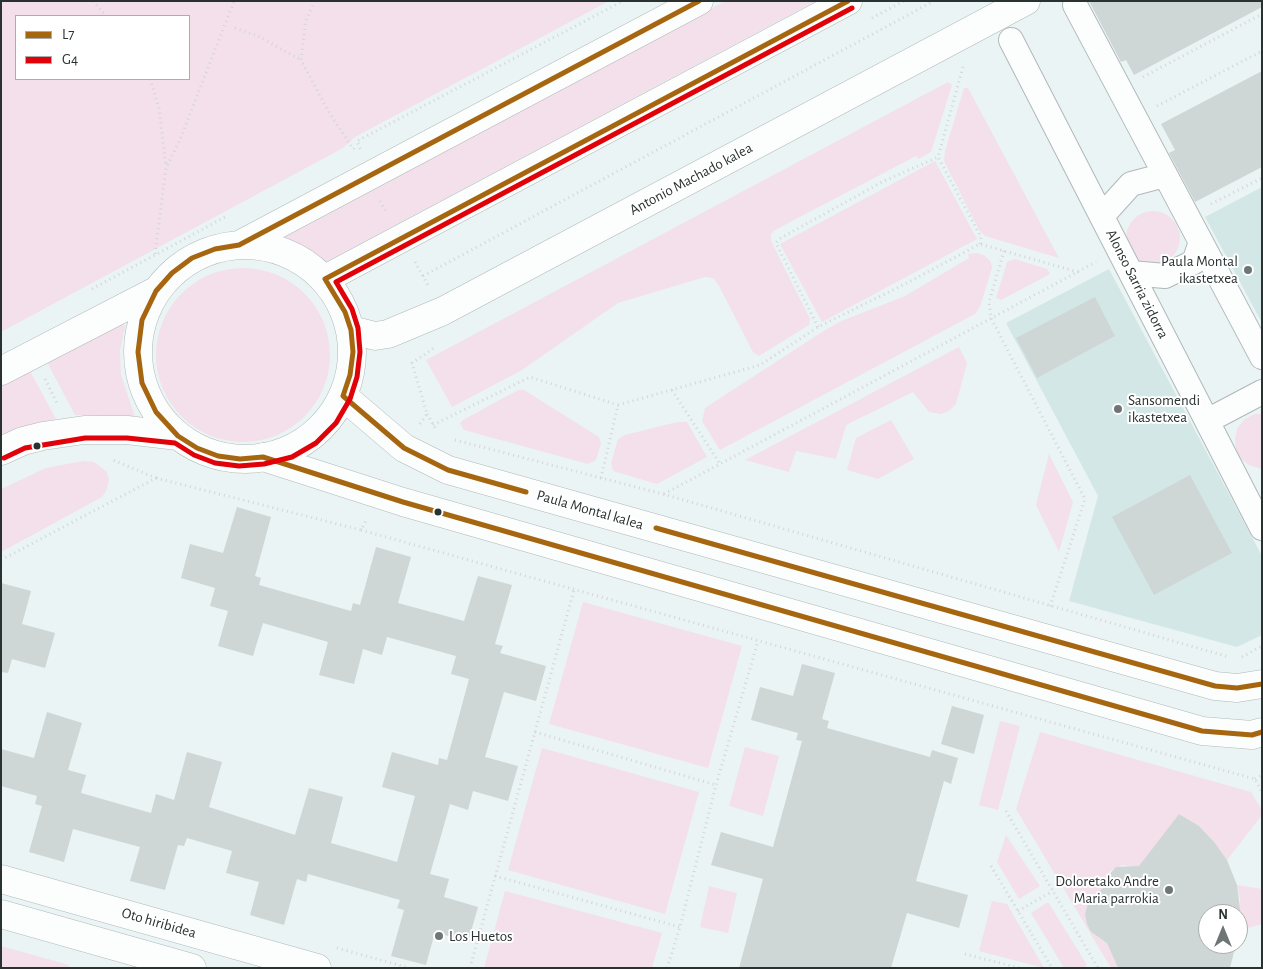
<!DOCTYPE html>
<html>
<head>
<meta charset="utf-8">
<style>
	body { margin:0 }
	#map { position:relative; width:1263px; height:969px; overflow:hidden; background:#eaf4f4; font-family:"Alegreya Sans",sans-serif }
	canvas { display:block }
	.frame { position:absolute; inset:0; border:2px solid #2a3131; pointer-events:none }
	.legend { position:absolute; left:15px; top:15px; width:175px; height:65px; box-sizing:border-box; background:#fff; border:1px solid #aaadad; margin:0; padding:6px 9px; list-style:none; font-size:15px; color:#2a3131 }
	.legend li { display:flex; align-items:center; gap:10px; height:25px }
	.legend b { width:25px; border:1px solid #aaadad }
	.north { position:absolute; left:1198px; top:904px; width:50px; height:50px; box-sizing:border-box; background:#fff; border:1px solid #aaadad; border-radius:50%; rotate:0deg; font-size:14px; font-weight:700; line-height:20px; text-align:center; color:#2a3131 }
	.north::after { content:''; display:block; margin:auto; width:18px; height:22px; background:#6d7575; clip-path:polygon(50% 0,100% 100%,50% 72%,0 100%) }
</style>
</head>
<body>
<div id="map">
<canvas width="1263" height="969"></canvas>
<div class="frame"></div>
<ul class="legend">
<li><b style="height:6px;background:#a66610"></b>L7</li>
<li><b style="height:6px;background:#e00109"></b>G4</li>
</ul>
<div class="north">N</div>
</div>
<script>
const ctx = document.querySelector('canvas').getContext('2d');
ctx.lineJoin = 'round';
function paint(path, color) { ctx.fillStyle = color; ctx.fill(path, 'evenodd'); }
const toPath = rows => new Path2D(rows.map(r => 'M' + r).join(''));
function stroke(path, color, width, dash) { ctx.strokeStyle = color; ctx.lineWidth = width; ctx.lineCap = dash ? 'butt' : 'round'; ctx.setLineDash(dash || []); ctx.stroke(path); }
function write(font, color, halo, rows, align = 'center') {
  ctx.font = font + ' "Alegreya Sans",sans-serif'; ctx.lineWidth = 4; ctx.setLineDash([]); ctx.textBaseline = 'middle'; ctx.strokeStyle = halo; ctx.fillStyle = color; for (const [text, x, y, turn = 0] of rows) {
    ctx.save(); ctx.translate(x, y); ctx.rotate((+turn || 0) * Math.PI / 180); ctx.textAlign = isNaN(turn) ? turn : align; if (halo) ctx.strokeText(text, 0, 0); ctx.fillText(text, 0, 0); ctx.restore();
  }
}
paint(toPath([
	[1262,187,1262,323,1205,217],
	[1109,269,1262,556,1262,635,1237,647,1069,601,1098,496,1006,323]
]), '#d4e7e7');
paint(toPath([
	[1,1,609,1,355,137,343,148,1,332],
	[16,16,189,16,189,79,16,79],
	[725,1,816,1,324,263,282,237],
	[948,82,952,85,931,152,919,159,916,156,775,230,771,234,771,241,810,319,809,325,759,356,753,352,718,284,713,278,705,277,618,303,522,370,452,407,426,360],
	[964,88,968,88,1059,258,985,236,979,230,944,161,945,151],
	[935,161,977,239,822,322,780,244],
	'1126 238a27 27 0 1 1 54 0a27 27 0 1 1-54 0Z',
	[977,253,984,255,991,262,992,268,980,307,975,314,720,450,702,421,705,408,822,332,839,322,905,296,969,258,968,254],
	[1015,259,1047,269,1050,274,1001,300,996,298,1007,262],
	'156 355a87 87 0 1 1 174 0a87 87 0 1 1-174 0Z',
	[123,323,125,327,120,350,121,375,135,417,75,415,47,362],
	[959,347,967,363,956,404,949,411,941,414,929,412,913,392,846,425,836,459,796,451,789,472,745,460],
	[30,371,56,419,19,428,1,436,1,386],
	[518,390,524,390,599,437,601,444,596,460,588,464,464,430,460,423,463,420],
	[1255,414,1262,414,1262,469,1249,465,1240,458,1236,449,1235,438,1238,427,1245,419],
	[891,420,914,459,878,479,847,470,856,438],
	[677,422,687,422,707,457,657,484,613,471,611,463,618,439,625,435],
	[1049,454,1073,502,1059,552,1036,505],
	[83,461,94,462,106,471,109,479,107,489,102,497,1,552,1,489,46,468],
	[583,602,742,646,708,768,549,724],
	[1000,721,1020,726,998,810,979,805],
	[1040,732,1251,792,1262,810,1262,815,1227,860,1215,843,1199,826,1179,814,1138,868,1123,865,1110,871,1105,879,1103,888,1089,900,1085,914,1091,932,1107,943,1118,968,1111,968,1016,809],
	[745,747,779,756,763,816,729,806],
	[542,748,699,792,665,914,508,870],
	[1006,835,1040,886,1019,899,997,862],
	[1237,885,1262,889,1262,924,1240,930,1240,899],
	[709,886,737,893,728,933,700,927],
	[505,891,662,933,652,968,484,968],
	[992,901,1007,904,1044,968,979,951],
	[1048,902,1087,965,1083,968,1064,968,1031,913],
	[1,946,69,965,68,968,1,968]
]), '#f3e0ea');
paint(toPath([
	[1089,1,1262,1,1262,7,1134,75,1126,60,1121,62],
	[1262,71,1262,167,1195,202,1169,153,1175,150,1161,124],
	[1095,297,1115,336,1037,378,1016,338],
	[1190,475,1232,553,1154,595,1112,517],
	[237,507,271,517,255,576,261,578,259,585,351,611,353,603,360,605,376,547,411,557,398,603,464,621,478,576,512,585,495,644,503,646,500,653,546,666,536,701,504,692,485,757,518,766,508,801,473,791,468,810,450,804,430,874,449,879,444,897,478,907,468,942,435,932,426,965,391,956,404,910,397,908,400,900,308,874,306,882,297,879,284,925,250,915,259,882,226,873,232,851,187,838,184,846,178,845,165,890,130,881,140,847,73,829,64,862,29,852,42,806,35,804,37,796,1,786,1,749,34,758,47,712,82,723,68,770,86,775,81,793,151,813,156,794,174,800,187,752,222,762,209,807,295,835,309,788,343,797,331,843,397,862,415,796,382,787,392,752,438,765,439,758,447,760,469,679,451,674,456,656,387,637,382,655,363,649,354,684,319,675,328,642,263,623,253,656,218,646,228,611,210,606,215,588,181,578,190,544,223,553],
	[1,583,31,591,22,624,55,633,45,668,12,659,8,673,1,672],
	[802,664,835,673,822,719,829,721,827,728,930,757,932,750,958,758,951,784,944,781,916,881,968,895,959,928,907,913,891,968,739,968,763,879,711,865,721,832,773,847,802,741,796,740,798,733,751,720,760,687,793,696],
	[952,706,984,715,974,754,941,744],
	[1179,814,1199,826,1215,843,1227,860,1237,885,1241,917,1238,936,1238,914,1208,914,1208,944,1236,944,1230,968,1118,968,1107,943,1091,932,1087,924,1085,914,1089,900,1103,888,1105,879,1116,867,1139,866]
]), '#ced6d6');
const pedestrian = toPath([
	[1075,5,1262,357],
	[1011,40,1262,528],
	[1102,216,1131,184,1165,175],
	[1131,273,1165,276,1194,262,1201,242],
	[1207,421,1262,392]
]);
const minor = toPath([
	[351,330,375,336,388,334,443,311,1026,1],
	[343,396,404,448,448,470,1215,686,1237,688,1262,684],
	[263,457,403,502,1202,731,1252,735,1262,732]
]);
const secondary = toPath([
	[239,245,699,1],
	'138 352a107 107 0 1 1 214 0a107 107 0 1 1-214 0Z',
	[325,279,848,1],
	[1,371,156,291],
	[1,451,23,441,43,436,84,430,127,430,178,436]
]);
const primary = toPath([
	[1,879,317,968],
	[1,914,192,968]
]);
stroke(pedestrian, '#b1b8b8', 26);
stroke(minor, '#b1b8b8', 29);
stroke(secondary, '#b1b8b8', 29);
stroke(primary, '#b1b8b8', 29);
stroke(toPath([
	[93,1,106,16],
	[315,1,306,20,301,60,327,109,353,149,355,148],
	[872,18,904,1],
	[235,28,256,35,301,60],
	[963,67,938,157,981,237,980,244],
	[1143,77,1262,14],
	[150,79,159,108,166,167],
	[1157,106,1262,51],
	[360,149,357,141,623,1],
	[380,201,387,213],
	[1211,204,1262,178],
	[1004,251,989,302,991,318,1085,499,1050,607],
	[155,254,166,168,179,142,234,1],
	[415,262,429,287],
	[423,276,934,1],
	[92,289,227,216],
	[818,327,776,243,779,239,884,181,938,157],
	[45,379,58,405],
	[672,390,720,464],
	[427,414,437,431],
	[420,424,427,414,412,363,434,348],
	[433,425,530,377,618,405],
	[455,440,663,494,1229,657],
	[156,478,361,530,367,519],
	[601,478,618,405,760,365,818,327,907,283,980,244,1078,272],
	[664,494,1096,262],
	[361,530,1255,779,1262,793],
	[1,560,156,478,113,460],
	[1242,657,1262,646],
	[535,732,716,785],
	[1255,779,1262,775],
	[1006,811,1098,968],
	[991,866,1052,968],
	[495,876,680,927],
	[1018,911,1053,891],
	[337,948,409,968],
	[965,954,1020,968],
	[470,968,574,590],
	[667,968,680,927,716,785,758,641]
]), '#d3d5d5', 3, [1, 4]);
stroke(pedestrian, '#fcfdfd', 24);
stroke(minor, '#fcfdfd', 28);
stroke(secondary, '#fcfdfd', 28);
stroke(primary, '#fcfdfd', 28);
stroke(toPath([
	[699,1,239,245,215,249,192,258,172,273,156,291,142,320,138,352,142,383,156,412,178,436,197,448,218,456,240,459,263,457,403,502,1202,731,1252,735,1262,732],
	[526,492,448,470,404,448,343,396,350,375,353,352,351,330,345,312,325,279,848,1],
	[656,528,1215,686,1237,688,1262,684]
]), '#a66610', 5);
stroke(toPath([
	[4,458,25,448,85,438,127,438,175,443,194,455,215,463,239,466,264,464,292,457,316,443,336,423,350,399,357,377,360,352,358,328,352,309,336,282,852,8]
]), '#e00109', 5);
for (const [x, y, r, color] of [
	[1248,270,5,"#6d7575"],
	[1118,409,5,"#6d7575"],
	[37,446,4.5,"#2a3131"],
	[438,512,4.5,"#2a3131"],
	[1169,890,5,"#6d7575"],
	[439,936,5,"#6d7575"]
]) { const dot = new Path2D(); dot.arc(x, y, r, 0, 2 * Math.PI); ctx.fillStyle = color; ctx.fill(dot); stroke(dot, '#fff', 2); }
write('15px', '#2a3131', '#fff', [
	["Antonio Machado kalea",691,179,-28],
	["Alonso Sarria zidorra",1137,284,63],
	["Paula Montal kalea",590,510,16],
	["Oto hiribidea",159,923,16]
]);
write('15px', '#2a3131', '#fff', [
	["Paula Montal",1238,261],
	["ikastetxea",1238,278],
	["Sansomendi",1128,400,"left"],
	["ikastetxea",1128,417,"left"],
	["Doloretako Andre",1159,881],
	["Maria parrokia",1159,898],
	["Los Huetos",449,936,"left"]
], 'right');
</script>
</body>
</html>
